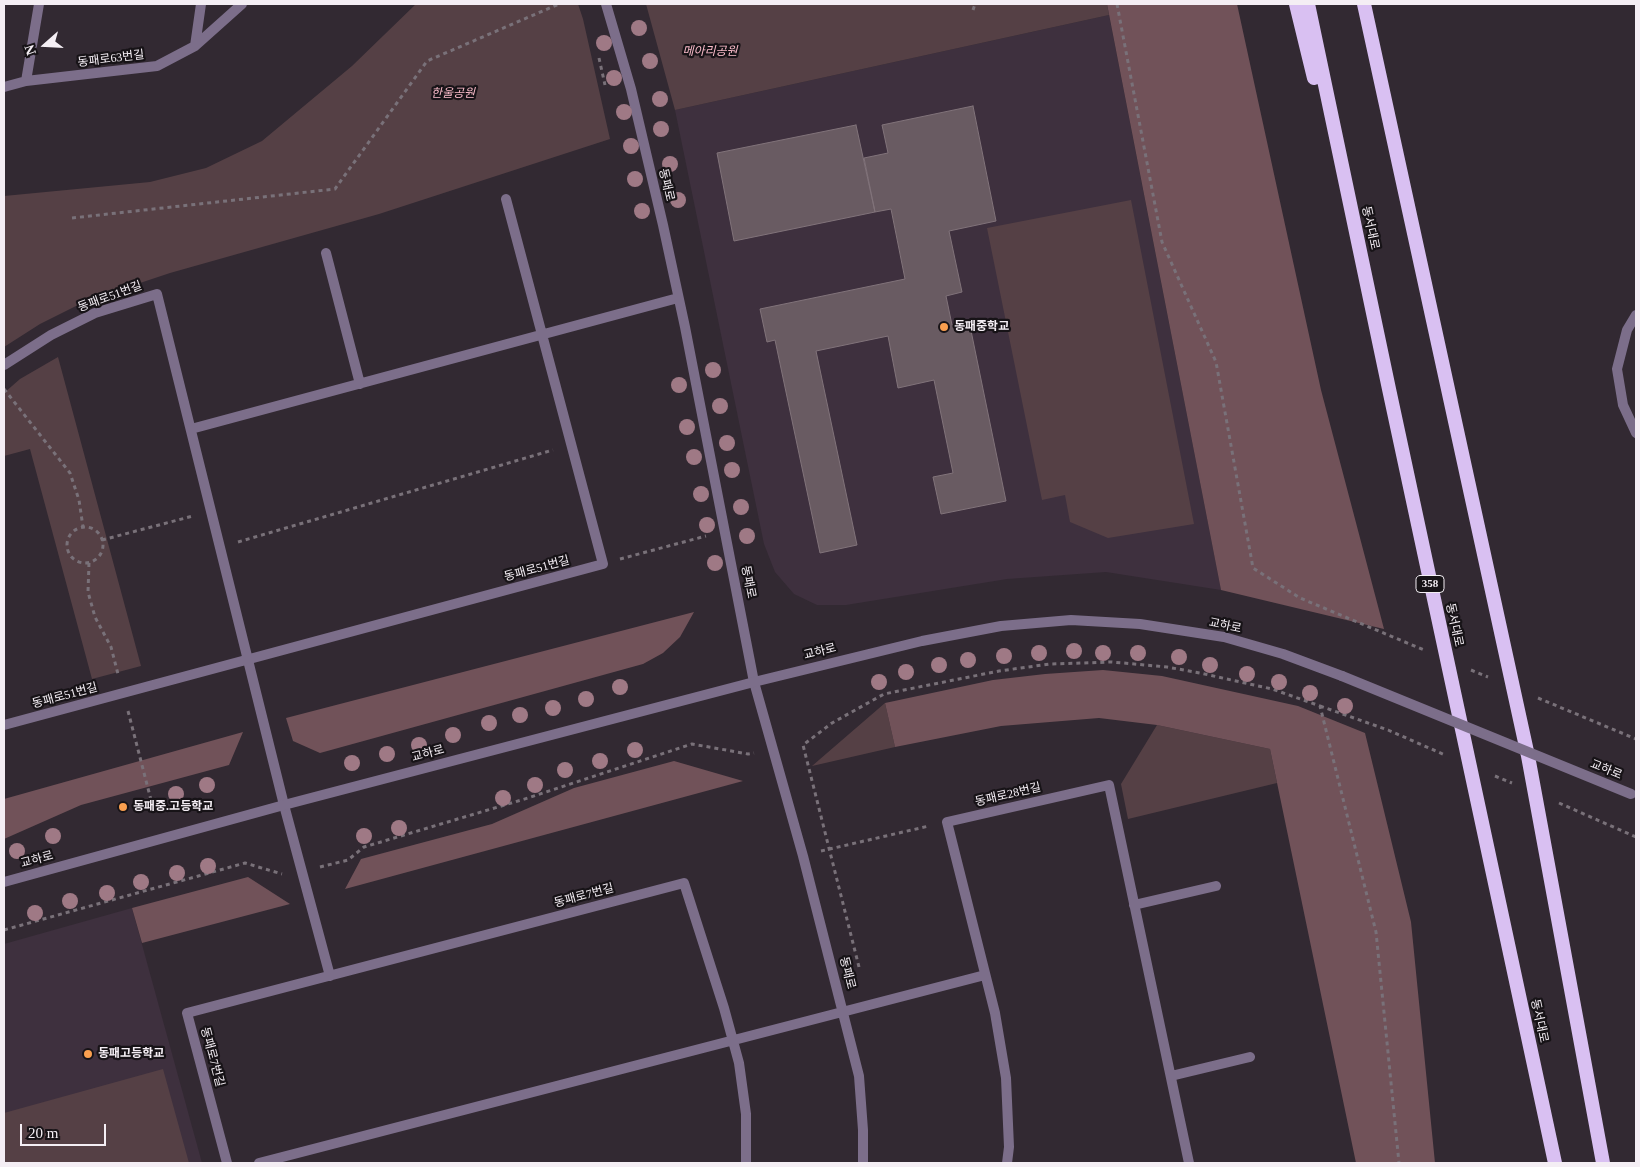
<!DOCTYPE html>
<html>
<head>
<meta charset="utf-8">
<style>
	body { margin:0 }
	#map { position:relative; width:1640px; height:1167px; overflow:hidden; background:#322932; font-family:"Times New Roman",serif }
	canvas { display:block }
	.frame { position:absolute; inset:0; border:5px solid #f4eef4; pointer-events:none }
	.north { position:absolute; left:20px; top:20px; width:50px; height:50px; -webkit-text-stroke:4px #171317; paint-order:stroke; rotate:251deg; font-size:14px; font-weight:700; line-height:20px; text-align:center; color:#f4eef4 }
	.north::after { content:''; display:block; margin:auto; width:18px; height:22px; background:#f4eef4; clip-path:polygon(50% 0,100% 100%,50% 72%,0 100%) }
	.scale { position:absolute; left:20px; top:1124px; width:86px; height:22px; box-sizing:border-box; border:2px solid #f4eef4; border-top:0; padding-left:6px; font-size:15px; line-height:18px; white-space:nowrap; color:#f4eef4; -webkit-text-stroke:4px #171317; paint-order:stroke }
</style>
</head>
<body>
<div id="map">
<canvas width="1640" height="1167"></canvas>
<div class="frame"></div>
<div class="north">N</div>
<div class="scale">20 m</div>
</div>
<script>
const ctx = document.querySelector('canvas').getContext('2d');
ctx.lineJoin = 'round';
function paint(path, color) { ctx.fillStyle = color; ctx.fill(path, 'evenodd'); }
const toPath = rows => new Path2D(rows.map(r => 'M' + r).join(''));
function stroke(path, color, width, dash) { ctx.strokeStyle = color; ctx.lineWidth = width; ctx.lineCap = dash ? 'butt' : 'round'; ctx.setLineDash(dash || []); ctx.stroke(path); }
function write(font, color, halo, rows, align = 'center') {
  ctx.font = font + ' "Times New Roman","Noto Sans KR",serif'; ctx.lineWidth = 4.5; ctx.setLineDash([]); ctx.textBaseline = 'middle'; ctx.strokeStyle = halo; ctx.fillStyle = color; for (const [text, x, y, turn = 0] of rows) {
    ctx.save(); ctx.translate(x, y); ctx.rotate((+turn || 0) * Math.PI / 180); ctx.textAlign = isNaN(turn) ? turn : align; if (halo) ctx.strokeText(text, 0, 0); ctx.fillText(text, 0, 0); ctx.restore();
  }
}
paint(toPath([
	[1109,15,1221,590,1106,572,1007,579,846,605,817,605,794,594,775,572,764,544,675,110],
	[132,908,202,1163,4,1163,4,944]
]), '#3e303e');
paint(toPath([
	[416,4,578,4,583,19,610,139,379,214,170,273,86,301,40,324,4,347,4,196,150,182,206,168,262,141,352,66],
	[646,4,1107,4,1109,15,675,110],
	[1131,200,1194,524,1108,538,1070,522,1065,495,1042,500,987,228],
	[58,357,141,666,92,679,30,449,4,456,4,393,20,379],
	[885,703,895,747,812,766],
	[1157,725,1270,749,1277,783,1128,819,1121,784],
	[163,1069,189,1163,4,1163,4,1113]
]), '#554045');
paint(toPath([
	[1107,4,1237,4,1321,390,1384,629,1221,590],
	[694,612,680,637,663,653,643,664,320,753,293,741,286,718],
	[1103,670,1162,676,1298,706,1365,733,1411,922,1435,1163,1356,1163,1270,749,1157,725,1099,718,1001,726,895,747,885,703,993,680,1045,674],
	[243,732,229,765,81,805,4,839,4,799],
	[674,761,743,781,345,889,361,859,492,824,574,788],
	[248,877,290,904,142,943,132,908]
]), '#715259');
const building = toPath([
	[973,106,996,221,949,231,962,292,946,296,952,325,969,321,1006,501,941,514,933,477,953,473,934,380,898,388,888,336,816,351,857,545,820,553,775,340,767,342,760,309,905,279,891,209,875,212,864,158,888,153,882,125,973,106],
	[856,125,875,212,734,241,717,153,856,125]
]);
paint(building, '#695b62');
stroke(building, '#81737a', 1);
stroke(toPath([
	[1117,4,1162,242,1216,362,1253,568,1300,598,1424,650],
	[973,10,975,4],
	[599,58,605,85],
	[72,218,335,189,427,61,559,4],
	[4,389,70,473,79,500,83,527],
	'67 545a18 18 0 1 1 36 0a18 18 0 1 1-36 0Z',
	[102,540,193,516],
	[238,542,553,450],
	[620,559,706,536],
	[89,563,88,592,95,617,111,647,118,674],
	[1471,670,1488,677],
	[1538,698,1636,739],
	[1320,706,1388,730,1445,755],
	[128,711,151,800],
	[1495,776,1512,783],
	[1559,803,1636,837],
	[821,851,929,826],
	[320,867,348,860,364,847,528,798,692,744,748,754,754,753],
	[4,930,245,863,282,874],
	[859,967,803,745,832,723,884,694,999,671,1050,664,1112,662,1167,667,1200,673,1272,689,1320,706,1376,932,1399,1163]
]), '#797179', 3, [4, 4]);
stroke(toPath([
	[1636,315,1627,330,1617,369,1623,405,1636,433]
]), '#7c6e8a', 10);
stroke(toPath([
	[606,4,631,89,663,225,685,327,754,682,803,856,859,1076,863,1130,863,1163],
	[195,46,201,4],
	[26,81,39,4],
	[4,87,26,81,157,66,195,46,242,4],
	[326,253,360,384],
	[4,365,51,335,95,313,157,294,284,805,330,976],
	[191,429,678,298],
	[4,725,603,564,506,199],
	[1134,905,1216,886],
	[1171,1076,1250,1057],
	[227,1163,187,1013,684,883,724,1008,739,1063,746,1114,746,1163],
	[259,1163,985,975],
	[1007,1163,1009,1147,1006,1078,995,1013,947,822,1109,785,1189,1163]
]), '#7c6e8a', 10);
stroke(toPath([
	[4,882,284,805,754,682,922,641,1001,626,1071,620,1140,624,1224,637,1283,654,1342,676]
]), '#7c6e8a', 10);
stroke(toPath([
	[1296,4,1314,78],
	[1308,4,1389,389,1555,1163],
	[1364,4,1528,756,1603,1163]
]), '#d9c0f2', 14);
stroke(toPath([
	[1342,676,1631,794]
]), '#7c6e8a', 10);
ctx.fillStyle = '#9f7985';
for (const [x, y] of [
	[639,28],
	[604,43],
	[650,61],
	[614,78],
	[660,99],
	[624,112],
	[661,129],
	[631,146],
	[670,164],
	[635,179],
	[678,200],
	[642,211],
	[713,370],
	[679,385],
	[720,406],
	[687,427],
	[727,443],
	[694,457],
	[732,470],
	[701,494],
	[741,507],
	[707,525],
	[747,536],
	[715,563],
	[1074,651],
	[1039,653],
	[1103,653],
	[1138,653],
	[1004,656],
	[1179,657],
	[968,660],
	[939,665],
	[1210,665],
	[906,672],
	[1247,674],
	[879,682],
	[1279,682],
	[620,687],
	[1310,693],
	[586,699],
	[1345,706],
	[553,708],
	[520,715],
	[489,723],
	[453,735],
	[419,745],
	[635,750],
	[387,754],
	[600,761],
	[352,763],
	[565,770],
	[207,785],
	[535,785],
	[176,794],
	[503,798],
	[399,828],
	[53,836],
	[364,836],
	[17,851],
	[208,866],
	[177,873],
	[141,882],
	[107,893],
	[70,901],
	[35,913]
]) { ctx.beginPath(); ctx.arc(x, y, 8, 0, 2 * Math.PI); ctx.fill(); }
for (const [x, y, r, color] of [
	[944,327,5,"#fa9f4f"],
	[123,807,5,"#fa9f4f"],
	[88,1054,5,"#fa9f4f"]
]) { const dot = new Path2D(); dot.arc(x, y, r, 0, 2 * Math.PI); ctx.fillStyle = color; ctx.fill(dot); stroke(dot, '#171317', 2); }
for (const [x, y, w] of [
	[1430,584,28]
]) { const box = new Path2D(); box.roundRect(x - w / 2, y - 8.5, w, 17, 4); ctx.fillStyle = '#171317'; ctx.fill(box); stroke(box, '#f4eef4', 1); }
write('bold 11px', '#f4eef4', null, [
	["358",1430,584]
]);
write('italic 12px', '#f9bbc9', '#171317', [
	["메아리공원",710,52],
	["한울공원",453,94]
]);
write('12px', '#f4eef4', '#171317', [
	["동패로63번길",111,59,-7],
	["동패로",666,185,77],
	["동서대로",1370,228,78],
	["동패로51번길",110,297,-20],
	["동패로51번길",537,569,-15],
	["동패로",748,582,79],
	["동서대로",1454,625,78],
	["교하로",1225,626,12],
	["교하로",820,652,-14],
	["동패로51번길",65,696,-15],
	["교하로",428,754,-15],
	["교하로",1606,770,22],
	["동패로28번길",1008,795,-13],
	["교하로",37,860,-15],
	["동패로7번길",584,896,-15],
	["동패로",847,973,76],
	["동서대로",1539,1021,78],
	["동패로7번길",212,1057,75]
]);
write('bold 12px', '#f4eef4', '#171317', [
	["동패중학교",954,327],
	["동패중.고등학교",133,807],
	["동패고등학교",98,1054]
], 'left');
</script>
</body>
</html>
